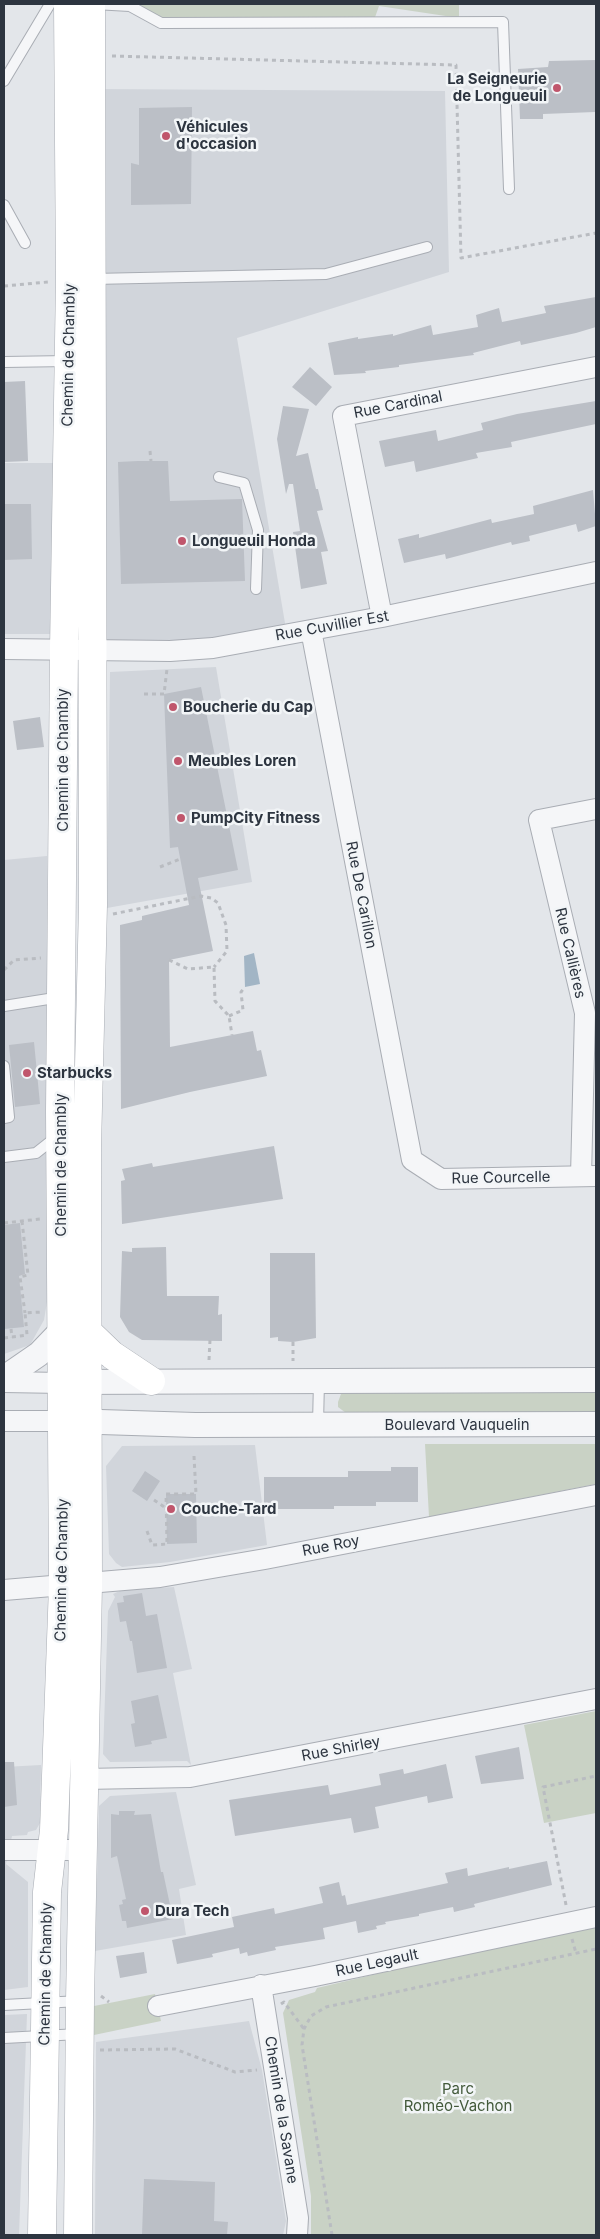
<!DOCTYPE html>
<html>
<head>
<meta charset="utf-8">
<style>
	body { margin:0 }
	#map { position:relative; width:600px; height:2239px; overflow:hidden; background:#e3e6ea; font-family:Inter,sans-serif }
	canvas { display:block }
	.frame { position:absolute; inset:0; border:5px solid #2d3540; pointer-events:none }
</style>
</head>
<body>
<div id="map">
<canvas width="600" height="2239"></canvas>
<div class="frame"></div>
</div>
<script>
const ctx = document.querySelector('canvas').getContext('2d');
ctx.lineJoin = 'round';
function paint(path, color) { ctx.fillStyle = color; ctx.fill(path, 'evenodd'); }
const toPath = rows => new Path2D(rows.map(r => 'M' + r).join(''));
function stroke(path, color, width, dash) { ctx.strokeStyle = color; ctx.lineWidth = width; ctx.lineCap = dash ? 'butt' : 'round'; ctx.setLineDash(dash || []); ctx.stroke(path); }
function write(font, color, halo, rows, align = 'center') {
  ctx.font = font + ' Inter,sans-serif'; ctx.lineWidth = 5; ctx.setLineDash([]); ctx.textBaseline = 'middle'; ctx.strokeStyle = halo; ctx.fillStyle = color; for (const [text, x, y, turn = 0] of rows) {
    ctx.save(); ctx.translate(x, y); ctx.rotate((+turn || 0) * Math.PI / 180); ctx.textAlign = isNaN(turn) ? turn : align; if (halo) ctx.strokeText(text, 0, 0); ctx.fillText(text, 0, 0); ctx.restore();
  }
}
paint(toPath([
	[91,89,445,91,449,272,237,338,287,635,105,651],
	[4,463,55,463,53,634,4,634],
	[216,667,252,882,107,908,110,672],
	[47,856,47,1302,44,1320,30,1345,4,1354,4,860],
	[255,1445,267,1545,170,1562,122,1567,116,1563,109,1554,106,1466,122,1446],
	[174,1587,192,1669,173,1673,191,1765,187,1761,110,1762,103,1754,108,1611,115,1597,113,1594,122,1590],
	[41,1765,40,1823,36,1830,28,1832,27,1835,12,1836,6,1864,28,1882,28,1987,4,1990,4,1767],
	[176,1792,196,1885,179,1889,186,1935,95,1951,99,1806,110,1796],
	[27,2014,19,2235,4,2235,4,2015],
	[249,2021,262,2070,286,2221,283,2235,95,2235,96,2042]
]), '#d1d5db');
paint(toPath([
	[121,4,459,4,459,18,379,6,373,23,161,23],
	[345,1391,596,1391,596,1414,346,1413,338,1407,338,1402,341,1394],
	[425,1444,596,1444,596,1484,429,1517],
	[596,1711,596,1813,544,1823,524,1725],
	[596,1922,596,2235,311,2235,311,2196,283,2013,289,2000,315,1992,317,1988],
	[155,1994,161,2021,94,2035,94,2006]
]), '#c9d2c5');
paint(toPath([
	[254,953,260,984,245,987,244,956]
]), '#a2b5c5');
paint(toPath([
	[596,60,595,112,543,114,543,119,520,119,518,69,548,67,549,61],
	[192,107,191,204,131,205,131,163,139,165,139,108],
	[596,297,596,327,576,333,521,345,520,341,473,353,474,355,399,365,399,367,365,371,366,373,334,375,328,343,358,337,358,339,393,334,393,336,431,325,433,335,478,327,476,315,499,308,502,322,546,313,544,306],
	[310,367,332,387,316,406,292,387],
	[25,381,28,461,4,462,4,382],
	[596,401,596,424,511,442,512,447,476,453,478,458,416,472,414,461,385,467,379,441,436,430,438,441,483,430,481,423,517,414],
	[283,406,309,409,296,456,308,453,316,489,318,489,323,510,317,511,328,551,321,552,327,584,301,589,293,532,300,531,293,484,289,484,286,494,277,439],
	[138,461,168,461,170,501,242,499,245,581,121,584,118,462],
	[593,490,596,526,578,532,576,524,529,536,530,541,512,545,511,542,446,559,445,554,404,563,398,539,419,534,419,538,491,519,492,523,534,514,533,506],
	[4,504,31,504,32,559,4,560],
	[201,687,238,870,198,878,213,951,169,960,170,1047,253,1031,257,1051,261,1050,267,1076,190,1092,121,1109,120,925,142,920,142,916,189,905,178,847,170,848,164,694],
	[40,717,44,747,17,750,13,721],
	[34,1042,40,1104,15,1107,9,1045],
	[274,1146,283,1199,122,1224,121,1181,125,1180,122,1169,152,1163,153,1167],
	[20,1223,25,1274,19,1276,24,1327,4,1329,4,1225],
	[166,1247,167,1296,219,1296,218,1315,222,1314,222,1341,142,1340,129,1332,120,1317,122,1251,132,1252,132,1248],
	[270,1253,315,1253,316,1338,293,1342,278,1341,278,1337,270,1338],
	[391,1467,418,1467,418,1502,376,1502,376,1506,334,1506,334,1509,264,1509,264,1477,348,1477,348,1471,391,1471],
	[145,1471,160,1481,147,1501,132,1491],
	[166,1494,196,1494,197,1543,167,1544],
	[142,1593,146,1616,157,1614,167,1668,137,1673,132,1641,130,1641,126,1621,120,1622,117,1603,124,1602,123,1596],
	[158,1695,167,1738,151,1741,152,1744,135,1747,131,1724,135,1723,131,1701],
	[519,1747,524,1779,481,1784,475,1756],
	[4,1762,14,1762,17,1805,4,1807],
	[446,1764,453,1798,428,1803,427,1796,375,1807,379,1828,354,1833,351,1818,235,1836,229,1800,328,1785,330,1795,381,1785,379,1774,403,1769,404,1774],
	[119,1811,135,1811,134,1815,151,1814,161,1872,163,1872,173,1919,127,1928,126,1921,122,1921,119,1905,123,1904,122,1900,126,1899,117,1856,111,1858,111,1814,119,1815],
	[547,1861,552,1885,474,1904,475,1907,454,1912,453,1907,419,1914,419,1916,385,1922,386,1924,376,1926,377,1929,358,1933,356,1921,323,1928,325,1939,275,1947,276,1950,248,1956,247,1952,240,1954,239,1948,212,1954,213,1957,177,1964,172,1940,234,1927,232,1917,274,1908,275,1914,323,1903,319,1887,339,1882,342,1896,345,1895,347,1905,448,1883,445,1873,467,1868,468,1876,509,1867,509,1869],
	[144,1952,147,1973,120,1978,116,1956],
	[144,2179,215,2182,214,2221,228,2222,227,2235,142,2235]
]), '#bbbfc6');
const service = toPath([
	[94,4,130,6,161,23,503,22,509,189],
	[4,81,50,4],
	[4,205,25,243],
	[93,279,326,274,427,247],
	[4,362,68,361],
	[219,477,244,483,258,530,256,589],
	[4,1006,61,997],
	[4,1066,9,1117,4,1118],
	[4,1157,36,1153,55,1138],
	[318,1424,319,1381],
	[4,2005,80,2001],
	[4,2038,79,2034]
]);
const minor = toPath([
	[382,617,343,416,596,367],
	[311,630,412,1160,441,1179,596,1176],
	[4,649,170,651,213,648,382,617,596,572],
	[581,1176,585,1013,539,820,596,809],
	[4,1382,62,1383],
	[4,1421,63,1421],
	[4,1590,160,1577,265,1559,596,1495],
	[84,1779,190,1777,596,1699],
	[4,1850,83,1850],
	[261,1985,298,2218,297,2235],
	[158,2006,315,1976,596,1917]
]);
const tertiary = toPath([
	[4,1378,39,1354,61,1331],
	[68,1382,596,1380],
	[69,1421,195,1425,596,1424]
]);
const secondary = toPath([
	[87,1331,112,1355,151,1381],
	[42,2235,47,1892,54,1830,63,1586,60,1111,64,649,70,280,68,4],
	[78,2235,80,2001,88,1584,87,1147,93,905,91,4]
]);
stroke(service, '#a9adb4', 12);
stroke(minor, '#a9adb4', 22);
stroke(tertiary, '#a9adb4', 26);
stroke(secondary, '#a9adb4', 29);
stroke(toPath([
	[112,56,456,65,461,258,596,233],
	[4,286,48,282],
	[150,451,151,461],
	[144,694,164,694,167,669],
	[160,867,180,859],
	[113,914,201,896,211,898,218,903,226,925,227,951,214,967],
	[169,960,188,969,214,967,215,1001,229,1016,232,1035],
	[4,970,14,960,41,958],
	[229,1016,243,1010,241,992,245,987],
	[22,1221,28,1275,20,1277,25,1313],
	[4,1223,40,1219],
	[11,1329,12,1337],
	[4,1338,27,1335,25,1313,42,1312],
	[293,1342,293,1361],
	[209,1360,210,1340],
	[154,1500,166,1508],
	[147,1531,152,1545,167,1544,166,1494,196,1494,194,1456],
	[566,1905,543,1787,596,1776],
	[572,1939,576,1953],
	[101,1996,109,2002],
	[281,2004,284,2002,304,2029],
	[100,2050,175,2049,235,2072,257,2070],
	[332,2235,302,2045,304,2029,311,2016,326,2007,596,1949]
]), '#b9bcc1', 3, [4, 4]);
stroke(service, '#f5f6f8', 10);
stroke(minor, '#f5f6f8', 20);
stroke(tertiary, '#f5f6f8', 24);
stroke(secondary, '#fff', 28);
for (const [x, y, r, color] of [
	[557,88,5,"#c0566c"],
	[166,136,5,"#c0566c"],
	[182,541,5,"#c0566c"],
	[173,707,5,"#c0566c"],
	[178,761,5,"#c0566c"],
	[181,818,5,"#c0566c"],
	[27,1073,5,"#c0566c"],
	[171,1509,5,"#c0566c"],
	[145,1911,5,"#c0566c"]
]) { const dot = new Path2D(); dot.arc(x, y, r, 0, 2 * Math.PI); ctx.fillStyle = color; ctx.fill(dot); stroke(dot, '#f2f5f7', 2); }
write('bold 15px', '#2d3540', '#f2f5f7', [
	["La Seigneurie",547,79,"right"],
	["de Longueuil",547,96,"right"],
	["Véhicules",176,127],
	["d'occasion",176,144],
	["Longueuil Honda",192,541],
	["Boucherie du Cap",183,707],
	["Meubles Loren",188,761],
	["PumpCity Fitness",191,818],
	["Starbucks",37,1073],
	["Couche-Tard",181,1509],
	["Dura Tech",155,1911]
], 'left');
write('15px', '#2d3540', '#f2f5f7', [
	["Chemin de Chambly",69,355,-89],
	["Rue Cardinal",398,405,-11],
	["Rue Cuvillier Est",332,626,-10],
	["Chemin de Chambly",63,760,-90],
	["Rue De Carillon",361,895,79],
	["Rue Callières",570,953,77],
	["Chemin de Chambly",61,1165,-90],
	["Rue Courcelle",501,1178,-1],
	["Boulevard Vauquelin",457,1425],
	["Rue Roy",331,1546,-11],
	["Chemin de Chambly",62,1570,-89],
	["Rue Shirley",341,1749,-11],
	["Rue Legault",377,1963,-12],
	["Chemin de Chambly",46,1974,-89],
	["Chemin de la Savane",281,2110,81]
]);
write('15px', '#435a3b', '#f2f5f7', [
	["Parc",458,2089],
	["Roméo-Vachon",458,2106]
]);
</script>
</body>
</html>
